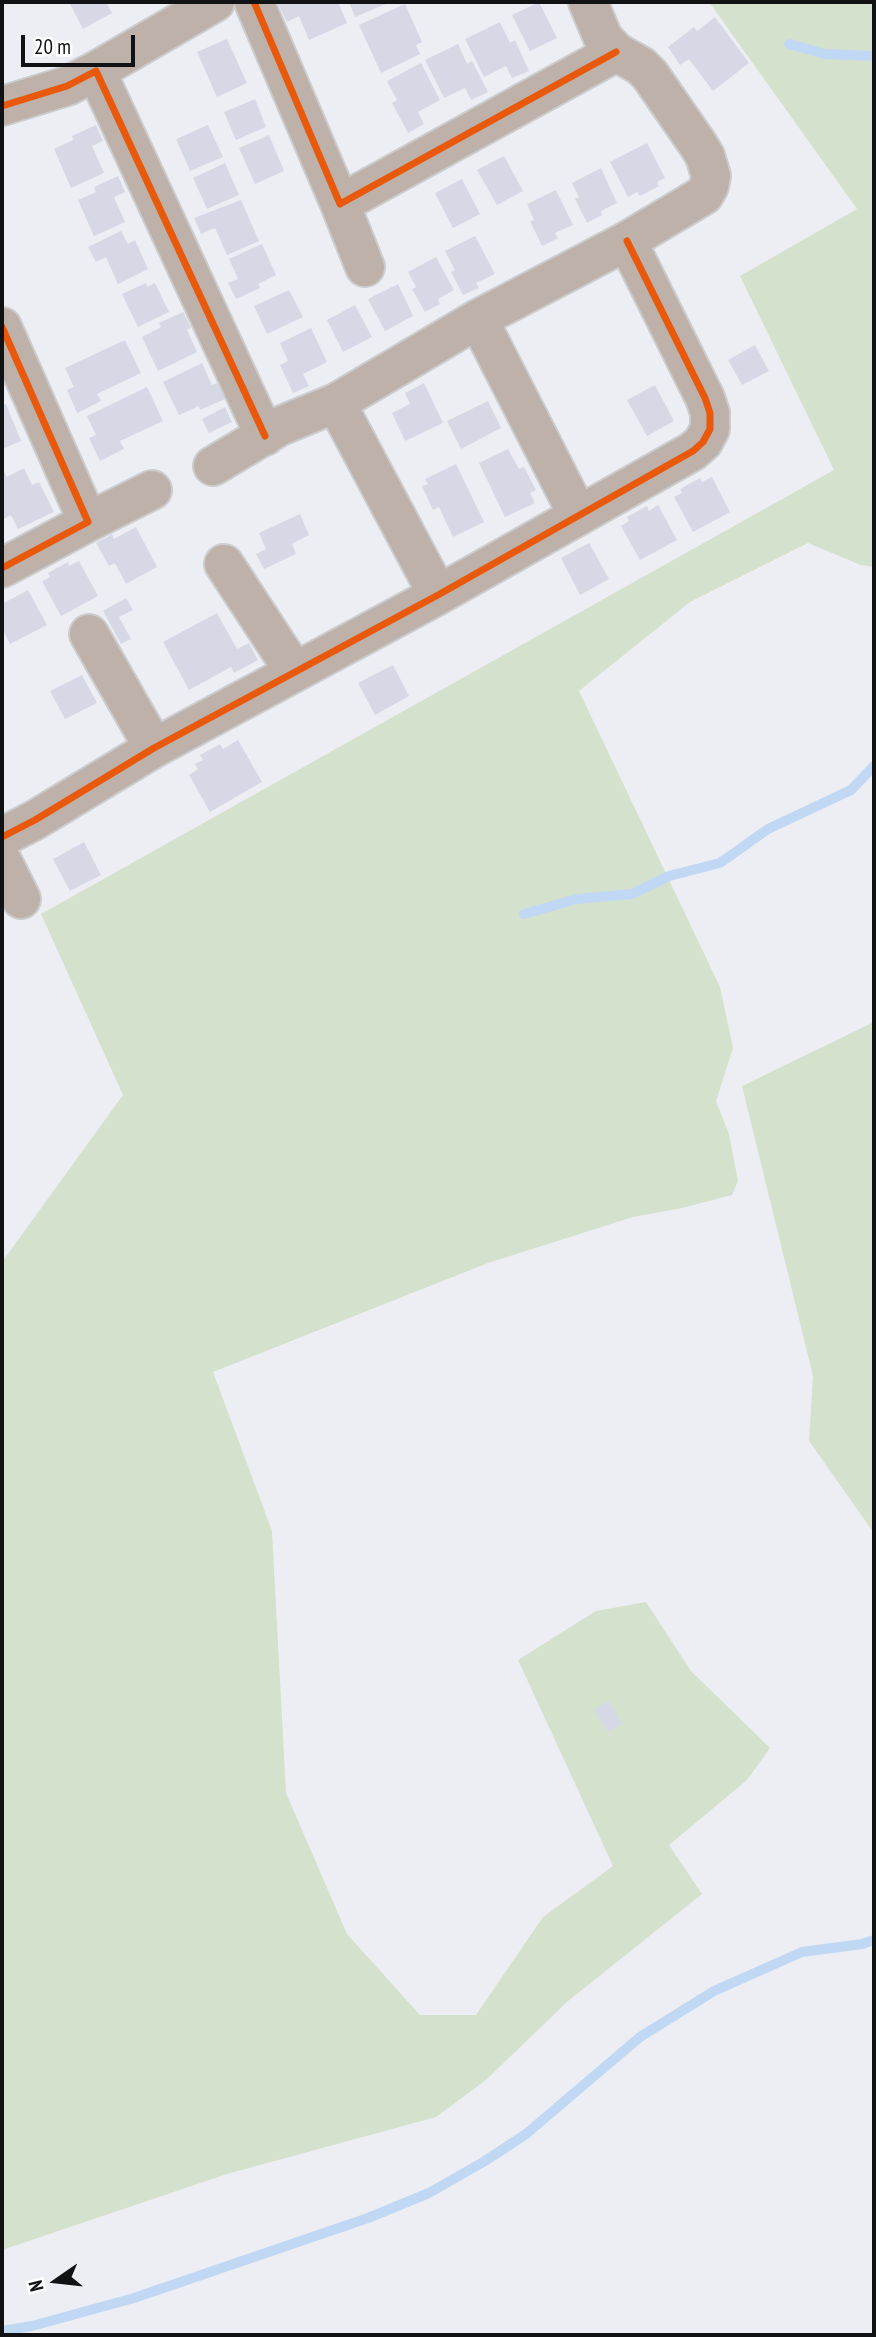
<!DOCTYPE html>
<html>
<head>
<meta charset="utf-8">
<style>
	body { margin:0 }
	#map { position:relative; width:876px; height:2337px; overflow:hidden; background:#edeef3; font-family:"PT Sans Narrow",sans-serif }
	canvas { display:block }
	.frame { position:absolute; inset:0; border:4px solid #111214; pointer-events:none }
	.north { position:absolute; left:21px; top:2246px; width:70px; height:70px; -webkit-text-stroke:5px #fff; paint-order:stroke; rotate:256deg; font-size:19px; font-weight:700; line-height:28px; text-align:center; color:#111214 }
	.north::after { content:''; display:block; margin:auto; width:24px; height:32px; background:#111214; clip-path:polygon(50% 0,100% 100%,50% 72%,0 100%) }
	.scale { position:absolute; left:21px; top:35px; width:114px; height:32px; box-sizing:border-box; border:4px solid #111214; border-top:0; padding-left:9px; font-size:21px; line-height:24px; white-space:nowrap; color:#111214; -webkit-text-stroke:5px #fff; paint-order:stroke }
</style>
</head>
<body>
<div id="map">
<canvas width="876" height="2337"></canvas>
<div class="frame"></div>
<div class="north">N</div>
<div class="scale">20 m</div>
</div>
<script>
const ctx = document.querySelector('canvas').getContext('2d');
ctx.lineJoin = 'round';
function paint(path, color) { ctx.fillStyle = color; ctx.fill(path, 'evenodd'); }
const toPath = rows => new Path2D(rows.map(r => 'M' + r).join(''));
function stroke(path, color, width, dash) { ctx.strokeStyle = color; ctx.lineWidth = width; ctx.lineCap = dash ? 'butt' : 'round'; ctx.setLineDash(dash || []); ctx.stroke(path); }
paint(toPath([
	[709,2,874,2,874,567,861,565,808,543,690,602,579,691,720,987,733,1048,716,1101,729,1134,738,1181,732,1195,682,1208,633,1217,488,1263,213,1372,272,1531,286,1793,347,1934,420,2015,476,2015,543,1917,613,1866,518,1660,596,1611,646,1602,691,1671,770,1748,747,1780,669,1845,702,1894,568,2001,486,2080,436,2117,227,2174,2,2250,2,1262,123,1095,41,914,834,470,740,276,857,209],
	[874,1022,874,1533,809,1441,813,1376,742,1086]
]), '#d4e1cc');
stroke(toPath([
	[789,44,825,54,874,56],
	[524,914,576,899,632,894,669,876,720,863,768,829,851,790,874,766],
	[2,2331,32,2326,134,2298,368,2218,429,2193,485,2161,526,2134,640,2037,714,1991,802,1952,862,1944,874,1940]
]), '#c0d8f4', 10);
paint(toPath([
	[69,2,106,2,112,13,83,29],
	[284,2,338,2,347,23,309,40,299,16,287,22,278,4],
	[349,2,385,2,386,4,355,17],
	[539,2,557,38,530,51,512,15],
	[405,4,422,42,416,45,420,54,381,73,359,25],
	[715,17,749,63,713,91,689,59,680,65,668,47,694,27,697,31],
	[500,22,510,43,515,40,529,71,512,78,506,66,484,77,465,39],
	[227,39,247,83,217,97,197,52],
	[458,44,467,64,472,61,488,92,471,100,465,88,444,98,425,60],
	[421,63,440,100,418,112,424,124,408,133,392,103,397,100,387,81],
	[255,99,266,127,236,140,224,112],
	[96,125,103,141,92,146,104,173,71,188,54,149,73,140,72,136],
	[208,125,223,157,190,171,176,139],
	[269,135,284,171,255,184,239,148],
	[647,143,665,178,657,182,659,186,640,196,637,192,628,197,610,162],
	[504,156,523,191,497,205,477,170],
	[225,163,239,195,207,209,193,178],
	[601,168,617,203,601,211,602,215,587,223,575,199,579,197,572,183],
	[118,176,125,192,114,197,125,222,94,236,78,200,96,192,94,187],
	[462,179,480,214,453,228,435,193],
	[556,190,573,225,555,233,558,238,542,246,530,221,534,220,527,204],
	[241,200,259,241,227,255,215,228,201,234,194,218],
	[121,231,128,244,135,240,148,269,118,284,106,257,96,262,88,247],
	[475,236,495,274,476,283,479,288,463,295,451,272,455,270,445,251],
	[262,244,276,275,258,284,260,288,236,299,228,283,238,279,229,259],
	[436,257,454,290,438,299,440,304,425,312,412,289,416,287,408,272],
	[146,283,147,287,155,283,169,312,138,327,122,294],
	[398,284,413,316,385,331,368,299],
	[289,290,303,317,267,334,254,306],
	[355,305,372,337,343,352,327,320],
	[183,312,191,328,187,330,197,352,158,371,142,337,161,327,159,323],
	[311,328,327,362,303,374,309,386,293,393,280,365,288,361,280,343],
	[125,340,141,373,97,394,101,401,77,413,67,390,74,387,65,368],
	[755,345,769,371,742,385,728,360],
	[202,363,212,385,217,383,225,399,200,410,199,406,179,415,163,382],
	[424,383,443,423,405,441,392,413,410,404,405,393],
	[655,385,674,421,647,436,627,400],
	[147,387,163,421,120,441,124,449,100,461,89,438,96,435,87,416],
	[488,401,501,428,461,449,447,421],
	[6,404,21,441,2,449,2,406],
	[225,407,232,422,209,433,202,419],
	[508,449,519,469,524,467,536,490,530,493,535,503,505,517,479,463],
	[456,464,484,522,453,537,439,507,433,510,422,486,428,484,425,479],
	[2,467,7,477,24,468,32,485,39,482,54,512,18,529,11,515,2,520],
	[712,477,730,512,693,532,674,497,682,493,680,489,700,478,702,482],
	[658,505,677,540,640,560,621,526,629,521,627,517,647,506,649,511],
	[300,514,309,535,292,544,296,554,264,569,256,554,266,549,259,533],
	[136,527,157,567,126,584,115,563,109,566,96,543,112,534,114,539],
	[589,543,609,579,580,595,561,558],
	[79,561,98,596,61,616,42,581,50,577,48,573,68,562,69,566],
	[28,590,47,625,10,644,2,628,2,604],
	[126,598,133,610,119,617,131,639,121,644,103,611],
	[217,613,237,649,249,643,258,660,234,673,231,667,189,690,163,642],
	[393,665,409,696,375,715,358,683],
	[82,675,97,703,65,719,50,691],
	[238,740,262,782,210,812,189,775,198,769,195,764,203,760,200,755,220,744,223,749],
	[84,842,101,875,70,891,53,859],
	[609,1701,622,1724,608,1732,594,1709]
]), '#d6d8e6');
const minor = toPath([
	[254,2,340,204,616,52],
	[96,71,215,2],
	[2,106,67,86,96,71,265,436],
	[340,204,365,267],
	[478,319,578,515],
	[2,327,88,522,2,568],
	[336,403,438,595],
	[213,466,280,426,336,403,478,319,627,241,704,195,709,186,711,176,705,156,699,146,650,75,641,66,616,52,603,38,588,2],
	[88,522,152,490],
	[224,564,294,671],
	[89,634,154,748],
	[2,837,35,820,154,748,438,595,693,451,703,442,710,429,710,413,705,398,627,241],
	[2,861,21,899]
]);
stroke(minor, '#cbccce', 42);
stroke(minor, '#bdb1a9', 38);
stroke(toPath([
	[254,2,340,204,616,52],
	[2,106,67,86,96,71,265,436],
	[2,327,88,522,2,568],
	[2,837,35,820,154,748,438,595,693,451,703,442,710,429,710,413,705,398,627,241]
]), '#e8590c', 7);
</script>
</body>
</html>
